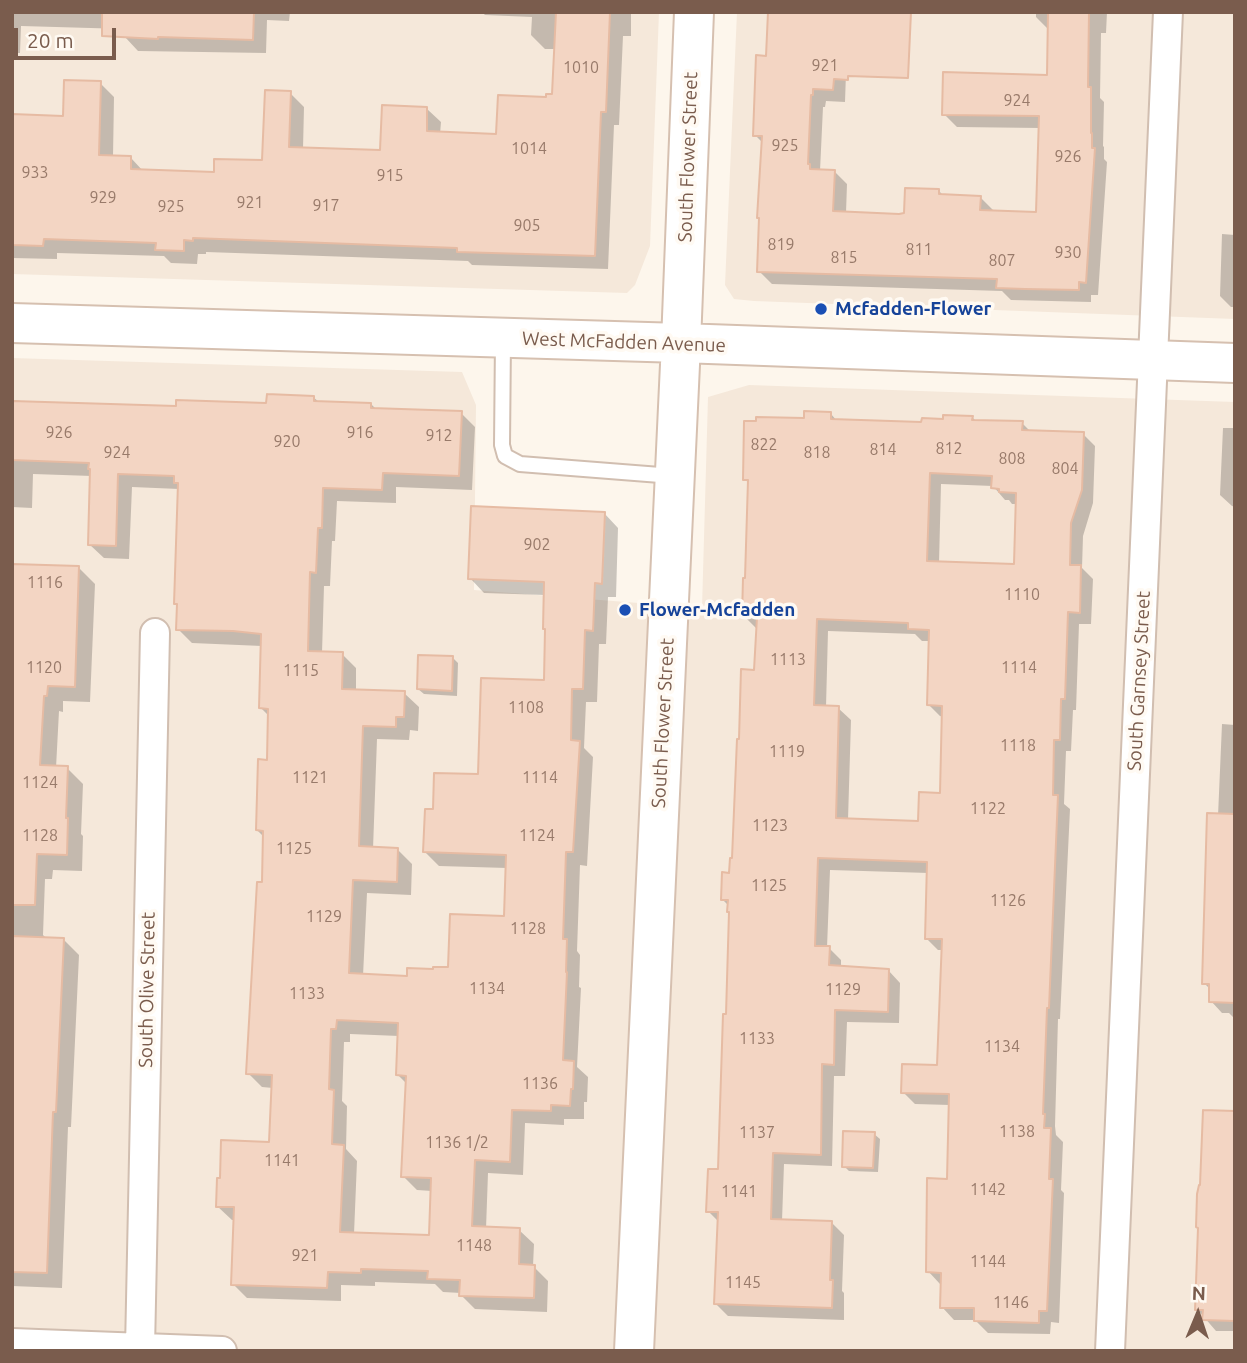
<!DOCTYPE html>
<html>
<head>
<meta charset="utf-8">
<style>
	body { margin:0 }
	#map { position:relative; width:1247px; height:1363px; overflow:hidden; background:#fdf6ec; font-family:Ubuntu,sans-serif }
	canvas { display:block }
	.frame { position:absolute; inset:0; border:14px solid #7a5c4d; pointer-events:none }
	.north { position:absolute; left:1163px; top:1279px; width:70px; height:70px; -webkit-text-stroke:5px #fffaf3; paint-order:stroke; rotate:2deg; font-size:19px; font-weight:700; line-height:28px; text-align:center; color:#7a5c4d }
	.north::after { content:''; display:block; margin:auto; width:24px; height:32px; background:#7a5c4d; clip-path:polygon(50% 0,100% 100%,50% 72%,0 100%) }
	.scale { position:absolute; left:14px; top:28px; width:102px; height:32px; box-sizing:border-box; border:4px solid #7a5c4d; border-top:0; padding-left:9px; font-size:21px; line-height:24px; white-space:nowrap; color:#7a5c4d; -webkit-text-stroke:5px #fffaf3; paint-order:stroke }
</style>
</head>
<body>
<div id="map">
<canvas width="1247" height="1363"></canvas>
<div class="frame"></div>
<div class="north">N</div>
<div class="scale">20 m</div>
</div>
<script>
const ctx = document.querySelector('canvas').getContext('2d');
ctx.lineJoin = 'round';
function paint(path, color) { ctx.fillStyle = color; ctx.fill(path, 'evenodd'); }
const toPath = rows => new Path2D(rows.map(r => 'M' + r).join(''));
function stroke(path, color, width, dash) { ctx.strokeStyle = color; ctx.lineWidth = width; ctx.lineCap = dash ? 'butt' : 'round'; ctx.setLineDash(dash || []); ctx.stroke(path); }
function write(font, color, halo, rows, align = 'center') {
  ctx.font = font + ' Ubuntu,sans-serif'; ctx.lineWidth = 7; ctx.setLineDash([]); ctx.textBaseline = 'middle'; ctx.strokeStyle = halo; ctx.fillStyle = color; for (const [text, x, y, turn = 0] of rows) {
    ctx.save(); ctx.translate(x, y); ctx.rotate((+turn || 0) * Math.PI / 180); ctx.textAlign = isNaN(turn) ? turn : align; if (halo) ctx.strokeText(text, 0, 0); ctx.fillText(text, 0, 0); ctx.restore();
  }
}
paint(toPath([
	[12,12,659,12,650,246,635,285,627,293,12,274],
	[737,12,1235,12,1235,319,754,301,734,299,725,285],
	[12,358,462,372,476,405,474,590,702,608,708,397,749,385,1235,402,1235,1351,12,1351]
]), '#f5e8da');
paint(toPath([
	[12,12,290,12,289,21,267,20,266,53,138,51,125,37,125,29,21,26,20,53,12,53],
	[482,12,631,12,631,36,623,36,619,125,614,125,608,269,472,265,468,261,206,252,206,254,198,254,197,264,171,263,164,256,57,253,57,259,12,258,12,116,65,117,100,83,114,97,113,157,131,158,143,171,215,173,264,162,290,93,304,107,303,149,381,152,427,109,441,122,440,134,498,136,547,99,554,96,556,49,545,49,531,35,532,17,485,15],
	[1036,12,1107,12,1106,33,1101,33,1100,98,1104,102,1103,146,1104,147,1104,159,1107,162,1098,295,1091,295,1091,302,1011,300,1002,291,772,284,759,271,764,144,755,135,757,57,846,73,845,102,826,101,825,107,823,107,820,171,834,171,847,184,846,213,905,215,939,191,944,196,980,197,993,210,993,212,1037,214,1040,128,957,127,944,114,1049,77,1049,30,1036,17],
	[1222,234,1235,235,1235,307,1231,307,1220,296],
	[313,397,319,402,371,404,377,410,461,413,475,427,472,490,396,487,396,503,337,501,335,541,332,541,330,586,324,586,322,653,342,654,356,668,356,691,404,693,419,707,418,731,410,730,409,740,377,739,373,849,398,850,412,864,411,895,367,893,363,976,409,977,449,969,505,918,507,868,439,866,424,851,435,811,479,776,545,682,547,631,544,628,545,595,484,593,470,578,604,513,618,528,616,597,608,597,606,644,599,644,597,702,586,702,584,748,593,757,587,866,580,865,577,951,580,955,579,987,581,988,577,1067,588,1077,587,1102,584,1102,584,1119,564,1119,564,1125,525,1123,523,1175,488,1173,486,1229,519,1230,534,1244,533,1266,548,1281,547,1312,475,1309,461,1295,461,1293,443,1292,435,1284,375,1282,375,1286,341,1285,341,1301,247,1298,233,1284,235,1220,232,1220,217,1206,271,1144,273,1088,262,1087,248,1073,263,884,264,837,257,830,268,762,270,717,260,707,262,646,192,643,178,629,179,606,175,603,179,489,132,487,129,559,104,558,89,544,92,476,33,474,32,508,12,507,12,400,21,401,24,403,178,408,268,405],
	[350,1034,399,1036,398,1075,407,1084,403,1176,417,1190,432,1191,431,1237,354,1234,357,1161,346,1149,347,1106,342,1101,344,1042,350,1042],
	[831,414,837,421,923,424,972,417,976,421,1022,423,1031,432,1083,434,1095,446,1093,503,1083,536,1082,568,1093,579,1091,624,1079,624,1076,710,1073,710,1071,751,1066,751,1064,804,1070,809,1060,1019,1058,1019,1055,1126,1056,1135,1063,1142,1061,1190,1064,1193,1059,1323,1051,1322,1050,1334,988,1333,975,1320,954,1320,942,1307,942,1284,940,1284,928,1271,949,1181,950,1105,915,1104,903,1092,939,1066,943,950,938,950,926,938,929,873,830,870,827,948,829,948,841,960,841,967,888,970,900,983,899,1023,847,1022,845,1076,834,1076,832,1166,784,1164,782,1221,832,1223,844,1235,842,1291,844,1293,844,1320,728,1316,716,1304,719,1222,708,1211,719,1171,728,1016,729,906,722,899,734,860,741,741,756,671,758,628,756,628,744,616,747,580,750,485,745,479,806,420],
	[941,484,993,486,1005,500,1009,500,1012,504,1018,504,1016,565,939,563],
	[828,631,915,634,922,641,931,641,928,704,940,716,944,717,941,795,920,823,848,820,851,720,838,708,826,707],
	[1223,428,1235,428,1235,507,1232,506,1220,495],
	[12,565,79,568,95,584,90,702,63,701,63,712,59,711,56,768,67,768,83,784,81,834,83,836,82,871,53,870,52,879,45,879,43,935,47,939,63,939,79,955,71,1127,68,1127,62,1288,12,1286],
	[452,657,458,663,457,696,424,694,418,689],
	[1222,724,1235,725,1235,1019,1229,1013,1222,1013,1211,1001,1211,990,1204,983,1218,816],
	[1235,1113,1235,1331,1216,1331,1197,1309,1200,1186],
	[874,1134,880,1139,878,1172,849,1171,844,1166]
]), '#0003');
const building = toPath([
	[102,12,254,12,253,40,158,37,158,39,102,36,102,12],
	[556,12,610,12,606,112,601,112,595,256,457,252,457,248,193,238,193,241,184,240,184,251,155,250,156,243,44,239,43,246,12,245,12,114,63,116,64,80,101,81,99,155,131,156,131,169,214,172,214,159,262,160,265,90,291,91,289,147,380,150,382,105,427,107,427,131,496,134,498,95,546,97,546,94,552,94,556,12],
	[768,12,911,12,908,78,848,76,848,80,834,79,833,90,813,89,813,95,811,95,808,164,810,164,810,169,835,170,833,211,899,214,904,213,905,188,939,189,939,194,981,196,980,210,1036,212,1039,116,942,115,943,72,1047,75,1048,12,1089,12,1088,87,1091,87,1091,133,1092,133,1092,148,1095,148,1086,283,1079,282,1079,290,1025,289,996,288,997,279,757,272,759,218,757,218,762,136,753,136,756,55,766,56,768,12],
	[267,394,314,396,314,401,371,403,371,408,462,411,459,476,383,473,382,490,323,488,322,528,318,528,316,573,310,572,308,651,343,652,342,689,405,691,404,717,396,717,396,727,363,726,359,846,398,848,397,882,353,880,349,973,407,976,407,968,433,969,433,967,448,967,450,914,504,916,506,855,423,852,425,809,433,809,434,773,478,774,481,678,544,680,545,629,543,629,544,582,468,579,471,506,605,512,602,584,595,583,593,631,585,630,583,689,572,689,571,740,580,741,573,852,566,852,563,939,567,939,566,972,567,972,563,1060,574,1061,573,1089,571,1089,570,1106,551,1105,551,1111,512,1110,510,1162,475,1160,472,1226,520,1228,519,1264,535,1265,534,1298,459,1296,460,1280,427,1279,428,1271,361,1269,361,1273,328,1272,327,1288,231,1285,234,1207,216,1207,217,1178,220,1178,221,1140,269,1142,272,1075,246,1074,257,882,262,882,263,831,256,830,258,759,267,760,268,709,259,708,261,634,233,631,176,630,177,604,174,604,178,483,174,483,174,476,118,474,116,546,88,545,90,469,88,469,89,463,12,460,12,401,176,406,176,400,266,403,267,394],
	[337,1020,398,1023,396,1075,406,1076,401,1177,431,1178,429,1235,340,1232,344,1145,332,1144,334,1090,329,1089,331,1029,336,1029,337,1020],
	[804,411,831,412,831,419,921,422,922,418,943,419,943,415,973,416,972,420,1023,421,1022,430,1084,432,1082,490,1071,523,1070,565,1081,565,1080,613,1068,612,1065,699,1061,699,1060,740,1054,740,1053,795,1058,795,1049,1008,1047,1008,1043,1114,1045,1114,1044,1128,1051,1128,1049,1179,1053,1179,1047,1311,1039,1311,1039,1323,974,1321,974,1308,940,1308,941,1273,926,1272,927,1178,947,1179,949,1094,901,1093,902,1064,937,1065,942,939,925,939,927,862,818,858,815,946,830,946,829,965,889,969,888,1012,835,1010,834,1065,822,1064,821,1155,773,1153,771,1219,832,1221,830,1280,833,1280,832,1308,714,1304,718,1212,706,1212,708,1169,718,1169,723,1014,726,1014,729,912,727,912,728,900,721,900,722,872,729,873,730,858,732,858,737,739,739,739,741,669,754,670,757,617,742,617,743,578,745,578,748,480,743,480,744,421,756,421,756,417,804,418,804,411],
	[930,473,992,476,991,488,999,489,999,492,1016,493,1014,564,927,561,930,473],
	[817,619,908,623,908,629,929,630,927,705,942,706,940,793,919,792,918,821,836,818,839,706,814,705,817,619],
	[12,564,79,566,75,687,48,686,47,696,44,696,40,765,68,766,66,818,68,818,67,855,37,854,35,905,12,905,12,564],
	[418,655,453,656,452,691,417,689,418,655],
	[1207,813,1235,814,1235,1003,1209,1002,1209,984,1202,984,1207,813],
	[12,936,64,938,56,1112,53,1112,47,1273,12,1272,12,936],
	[1203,1110,1235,1111,1235,1321,1202,1320,1203,1310,1195,1310,1198,1228,1196,1227,1197,1194,1199,1185,1200,1185,1203,1110],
	[843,1131,875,1132,873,1168,842,1167,843,1131]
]);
paint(building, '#f3d5c3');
stroke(building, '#e6bba3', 2);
const lane = toPath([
	[503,339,502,445,505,456,520,464,673,476]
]);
const street = toPath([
	[12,1343,222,1351],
	[140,1348,155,633],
	[1110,1351,1168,12]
]);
const secondary = toPath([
	[12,323,681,343,1235,363],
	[634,1351,681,343,694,12]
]);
stroke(lane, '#d1beb0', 18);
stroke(street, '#d1beb0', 32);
stroke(secondary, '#d6c0b0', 42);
stroke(lane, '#fff', 14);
stroke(street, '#fff', 28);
stroke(secondary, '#fff', 38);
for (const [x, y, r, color] of [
	[821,309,7,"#1a4fb4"],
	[625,610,7,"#1a4fb4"]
]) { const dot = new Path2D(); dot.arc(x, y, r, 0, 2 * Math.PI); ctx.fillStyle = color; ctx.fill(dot); stroke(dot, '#fffaf3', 2.5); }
write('16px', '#987a6a', null, [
	["921",825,66],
	["1010",581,68],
	["924",1017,101],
	["925",785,146],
	["1014",529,149],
	["926",1068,157],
	["933",35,173],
	["915",390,176],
	["929",103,198],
	["921",250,203],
	["917",326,206],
	["925",171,207],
	["905",527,226],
	["819",781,245],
	["811",919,250],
	["930",1068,253],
	["815",844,258],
	["807",1002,261],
	["926",59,433],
	["916",360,433],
	["912",439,436],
	["920",287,442],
	["822",764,445],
	["812",949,449],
	["814",883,450],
	["924",117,453],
	["818",817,453],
	["808",1012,459],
	["804",1065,469],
	["902",537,545],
	["1116",45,583],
	["1110",1022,595],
	["1113",788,660],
	["1120",44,668],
	["1114",1019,668],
	["1115",301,671],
	["1108",526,708],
	["1118",1018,746],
	["1119",787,752],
	["1121",310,778],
	["1114",540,778],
	["1124",40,783],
	["1122",988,809],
	["1123",770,826],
	["1128",40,836],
	["1124",537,836],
	["1125",294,849],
	["1125",769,886],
	["1126",1008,901],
	["1129",324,917],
	["1128",528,929],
	["1134",487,989],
	["1129",843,990],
	["1133",307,994],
	["1133",757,1039],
	["1134",1002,1047],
	["1136",540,1084],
	["1138",1017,1132],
	["1137",757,1133],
	["1136 1/2",457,1143],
	["1141",282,1161],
	["1142",988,1190],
	["1141",739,1192],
	["1148",474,1246],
	["921",305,1256],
	["1144",988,1262],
	["1145",743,1283],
	["1146",1011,1303]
]);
write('19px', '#7a5c4d', '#fffaf3', [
	["South Flower Street",688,157,-88],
	["West McFadden Avenue",624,342,2],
	["South Garnsey Street",1139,681,-87],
	["South Flower Street",663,723,-87],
	["South Olive Street",147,990,-89]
]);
write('bold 19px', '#164399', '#fffaf3', [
	["Mcfadden-Flower",835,309],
	["Flower-Mcfadden",639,610]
], 'left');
</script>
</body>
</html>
